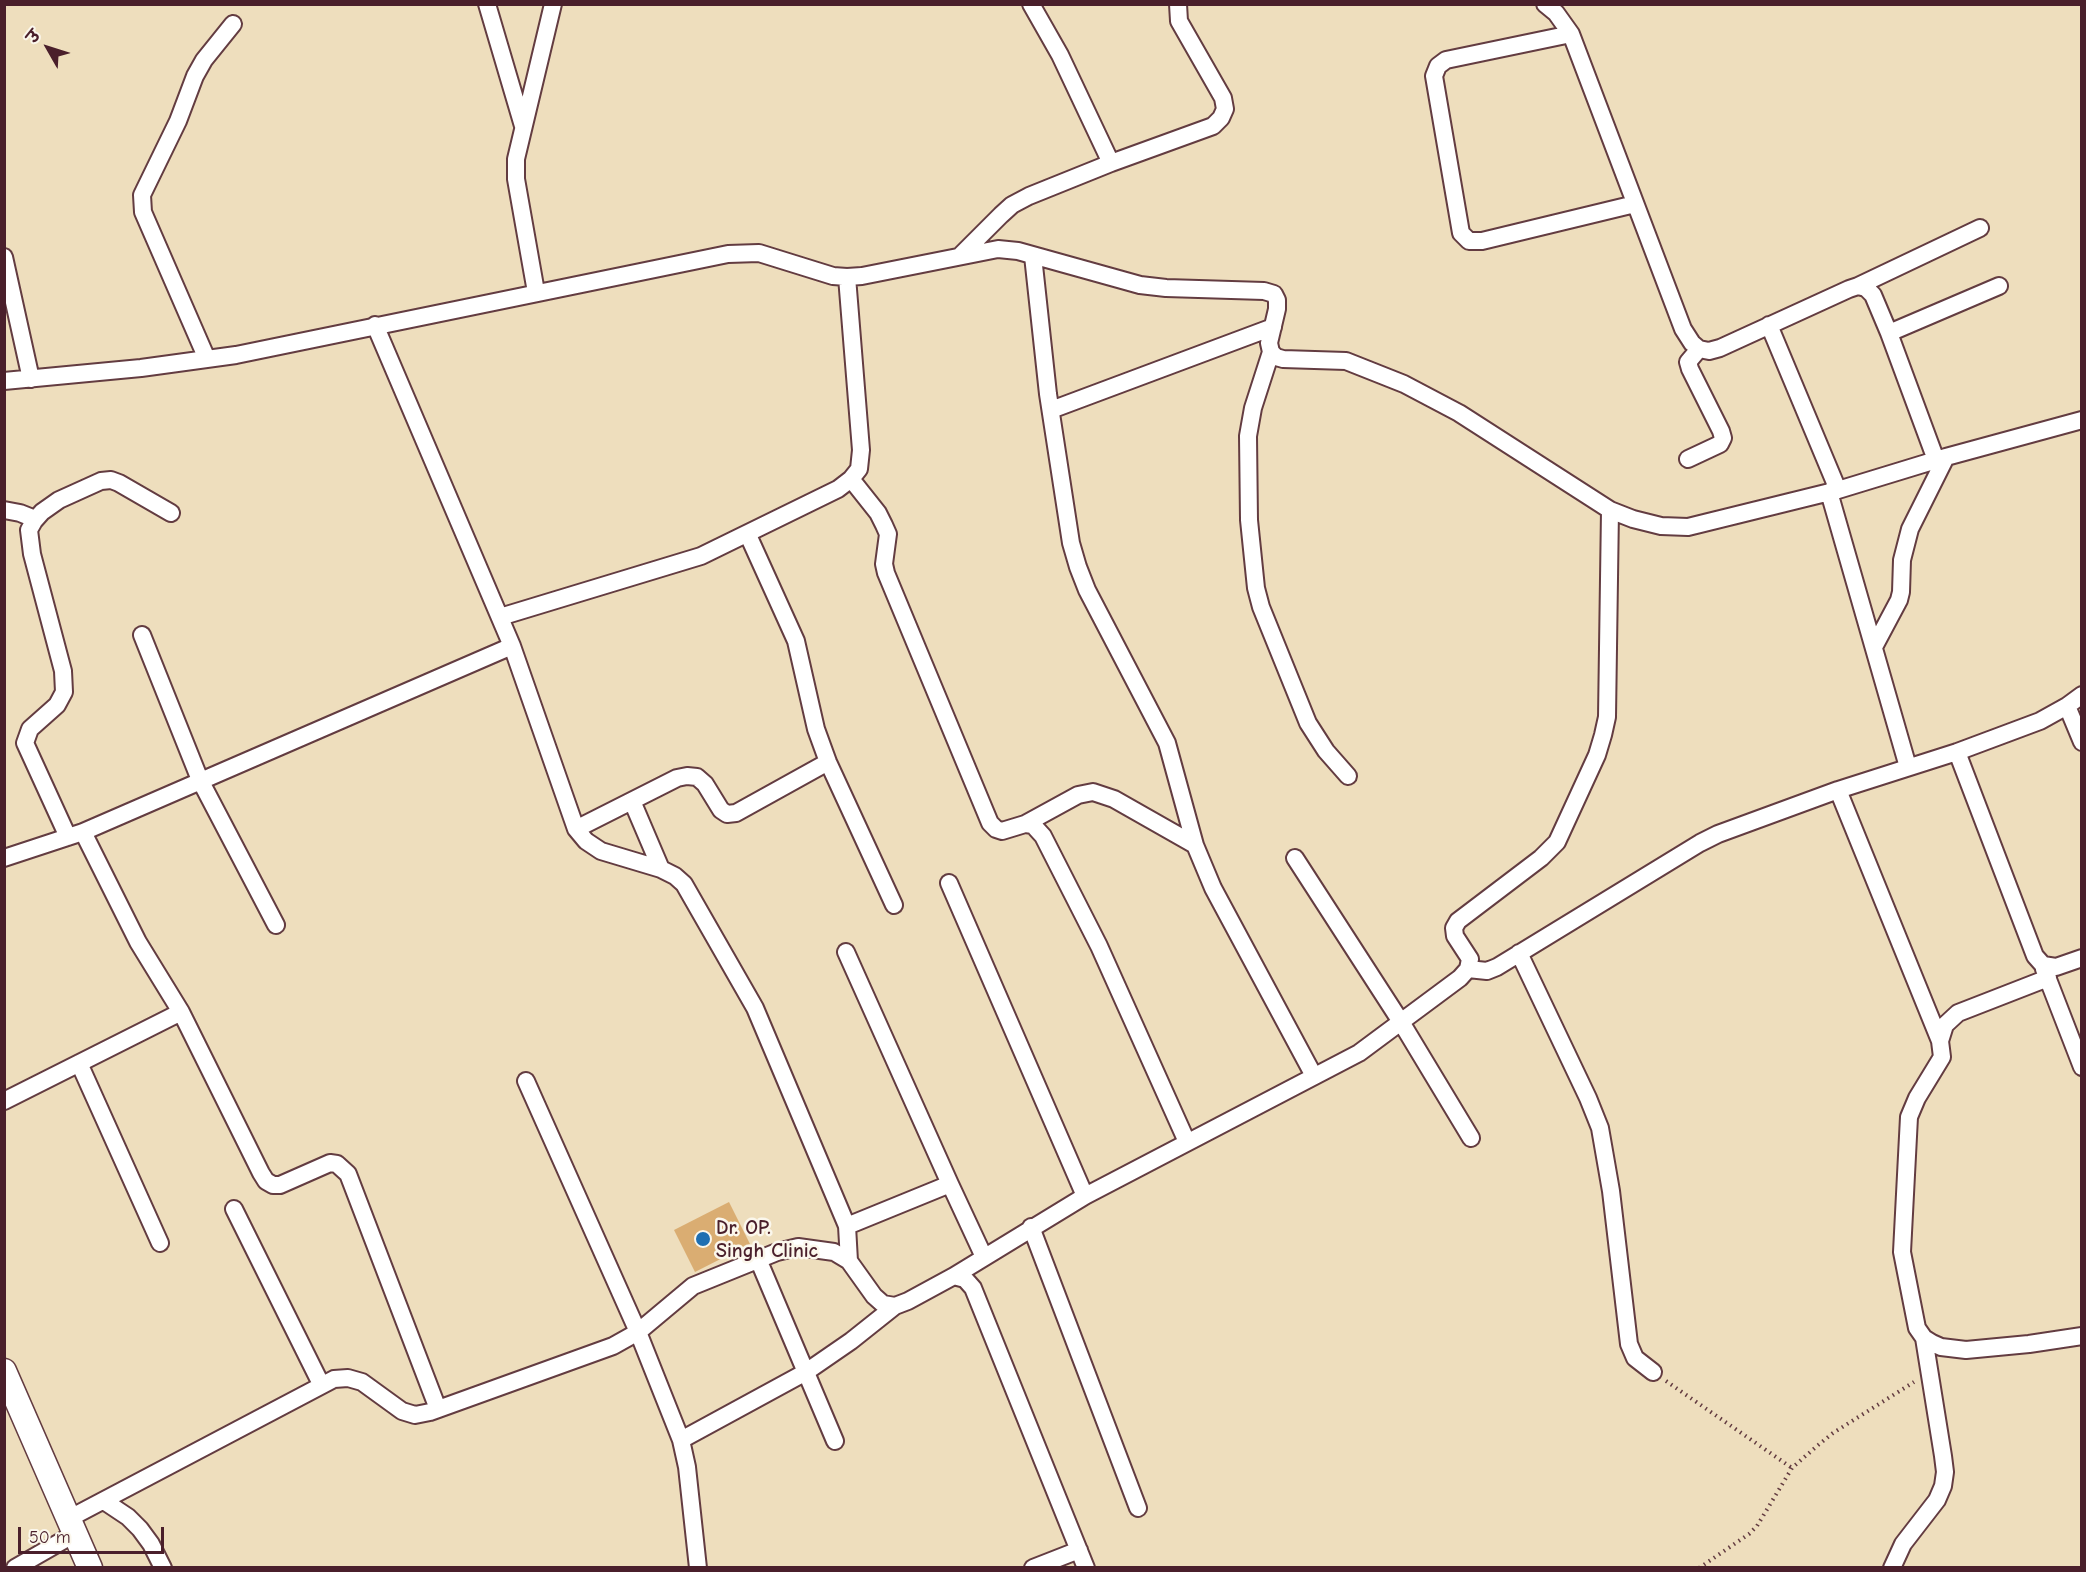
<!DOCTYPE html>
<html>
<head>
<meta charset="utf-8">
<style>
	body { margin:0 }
	#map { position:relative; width:2086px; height:1572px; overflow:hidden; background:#eedebd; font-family:"Comic Neue","Playpen Sans Deva",sans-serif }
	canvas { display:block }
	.frame { position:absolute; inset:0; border:6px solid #4a1f2b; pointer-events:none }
	.north { position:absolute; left:18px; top:18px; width:60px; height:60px; -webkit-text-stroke:4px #fbf7ec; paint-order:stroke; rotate:309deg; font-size:16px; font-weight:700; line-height:24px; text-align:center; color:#4a1f2b }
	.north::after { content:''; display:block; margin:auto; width:21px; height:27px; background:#4a1f2b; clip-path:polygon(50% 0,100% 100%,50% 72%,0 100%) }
	.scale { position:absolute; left:18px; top:1527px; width:146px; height:27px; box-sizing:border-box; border:3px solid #4a1f2b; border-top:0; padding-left:8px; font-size:18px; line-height:21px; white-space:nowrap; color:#4a1f2b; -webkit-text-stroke:4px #fbf7ec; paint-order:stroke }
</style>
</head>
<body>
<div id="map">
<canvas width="2086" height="1572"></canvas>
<div class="frame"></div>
<div class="north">उ</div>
<div class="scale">50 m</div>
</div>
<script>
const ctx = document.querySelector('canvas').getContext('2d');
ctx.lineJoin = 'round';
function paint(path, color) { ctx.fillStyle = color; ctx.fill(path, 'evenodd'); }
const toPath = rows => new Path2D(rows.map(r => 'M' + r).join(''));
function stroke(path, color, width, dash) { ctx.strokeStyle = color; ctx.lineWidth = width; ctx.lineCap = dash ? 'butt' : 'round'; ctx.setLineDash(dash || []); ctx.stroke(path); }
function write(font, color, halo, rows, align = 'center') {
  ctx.font = font + ' "Comic Neue",sans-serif'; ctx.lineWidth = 5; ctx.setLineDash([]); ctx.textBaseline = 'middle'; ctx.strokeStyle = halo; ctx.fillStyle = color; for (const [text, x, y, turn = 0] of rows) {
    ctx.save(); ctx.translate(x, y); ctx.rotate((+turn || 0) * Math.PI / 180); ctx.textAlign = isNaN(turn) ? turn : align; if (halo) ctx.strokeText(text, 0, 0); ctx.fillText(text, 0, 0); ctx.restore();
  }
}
paint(toPath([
	[729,1202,750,1244,695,1272,674,1230]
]), '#daad72');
const street = toPath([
	[487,4,523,126],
	[1031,4,1060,55,1111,163],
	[1545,4,1556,13,1571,34,1683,329,1692,343,1699,349,1709,351,1720,348,1849,289,1858,286,1866,288,1873,295,1889,333,1936,460],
	[1571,34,1446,60,1438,66,1434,76,1461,233,1469,241,1482,241,1635,204],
	[961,255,1001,215,1012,205,1029,196,1111,163,1213,126,1221,118,1225,109,1223,98,1179,21,1178,4],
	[1033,256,1048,394,1071,543,1078,567,1087,590,1167,743,1195,845,1213,888,1314,1076],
	[4,257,31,379],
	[1858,286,1980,228],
	[536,292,516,179,516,159,553,4],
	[375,325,512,646,576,829,586,841,601,851,661,869,675,876,684,884,755,1008,847,1226,849,1261],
	[1769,325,1838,490],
	[1889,333,1999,286],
	[1271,352,1253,408,1248,436,1249,520,1256,588,1261,607,1308,723,1326,751,1348,776],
	[207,359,143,212,142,195,178,121,195,76,204,60,233,24],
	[4,381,141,368,236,355,728,254,759,253,833,276,847,277,862,276,998,249,1018,251,1140,285,1166,288,1264,291,1274,294,1277,300,1277,309,1269,343,1271,352,1276,357,1283,359,1346,361,1404,384,1459,413,1610,510,1633,519,1661,526,1688,527,1838,490,1946,457,2082,420],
	[1051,410,1273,327],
	[1688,459,1720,444,1723,438,1721,431,1690,369,1688,362,1699,349],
	[851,479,878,513,884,525,888,534,884,564,886,573,990,823,996,829,1002,831,1025,824,1033,825,1043,836,1099,946,1187,1142],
	[1829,492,1908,767],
	[4,510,20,513,35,519],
	[748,535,796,641,816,729,828,762,894,905],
	[500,617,701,556,838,489,851,479,859,469,861,450,847,277],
	[142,635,200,780,276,925],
	[1874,647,1899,600,1901,592,1902,560,1910,529,1946,457],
	[2067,706,2082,742],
	[1957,752,2035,956,2043,965,2056,967,2082,958],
	[1838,790,1940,1041],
	[632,801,661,869],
	[1025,824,1078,795,1093,792,1114,799,1195,845],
	[576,829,677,778,687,776,697,777,705,784,721,810,727,814,736,813,828,762],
	[83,832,138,942,181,1012,261,1173,266,1181,273,1185,280,1185,330,1163,337,1164,348,1174,438,1409],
	[68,837,25,743,30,729,57,705,64,692,63,671,32,554,29,530,34,521,42,512,59,500,101,481,111,480,119,483,171,513],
	[4,858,83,832,512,646],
	[1295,858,1401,1022,1471,1138],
	[949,883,1085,1196],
	[846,952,950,1184,984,1257],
	[1519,953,1588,1098,1600,1128,1611,1191,1629,1344,1635,1358,1653,1372],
	[1468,969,1487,971,1497,967,1700,843,1718,834,1838,790,1957,752,2040,721,2067,706,2082,695],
	[2044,969,2082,1067],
	[2048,978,1958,1013,1945,1025,1940,1041,1942,1057,1917,1098,1909,1117,1902,1252,1917,1328,1924,1338,1932,1343,1941,1347,1966,1350,2029,1344,2082,1336],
	[79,1063,160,1243],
	[526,1081,638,1332,681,1440,687,1467,698,1568],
	[4,1101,181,1012],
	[234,1209,321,1384],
	[847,1226,950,1184],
	[1031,1227,1138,1508],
	[758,1259,835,1441],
	[954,1276,1085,1196,1359,1053,1460,978,1468,969,1470,959,1455,936,1454,928,1458,921,1541,858,1557,842,1597,755,1603,735,1607,717,1610,510],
	[681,1440,806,1372,851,1341,895,1306],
	[104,1501,128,1517,140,1529,151,1544,163,1568],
	[70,1518,334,1379,348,1378,362,1382,402,1411,415,1415,430,1412,613,1346,638,1332,693,1286,777,1252,798,1247,834,1252,849,1261,874,1296,883,1304,895,1306,908,1301,954,1276,965,1279,973,1288,1086,1568],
	[15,1568,76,1533],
	[1033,1568,1079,1550],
	[1892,1568,1903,1544,1937,1500,1943,1486,1945,1472,1943,1456,1924,1338]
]);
const secondary = toPath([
	[4,1371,90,1568]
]);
stroke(street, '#633c41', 20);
stroke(secondary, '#633c41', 27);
stroke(toPath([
	[1666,1381,1792,1468],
	[1699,1568,1749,1534,1757,1526,1792,1468,1817,1446,1833,1433,1914,1382]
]), '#633c41', 4, [1.5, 4.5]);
stroke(street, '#fff', 16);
stroke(secondary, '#fff', 24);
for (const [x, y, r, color] of [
	[703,1239,8,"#1f6fb2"]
]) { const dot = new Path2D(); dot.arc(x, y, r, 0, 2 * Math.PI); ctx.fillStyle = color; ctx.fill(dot); stroke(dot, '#fbf7ec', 2); }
write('bold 20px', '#4a1f2b', '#fbf7ec', [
	["Dr. OP.",716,1228],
	["Singh Clinic",716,1251]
], 'left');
</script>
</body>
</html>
